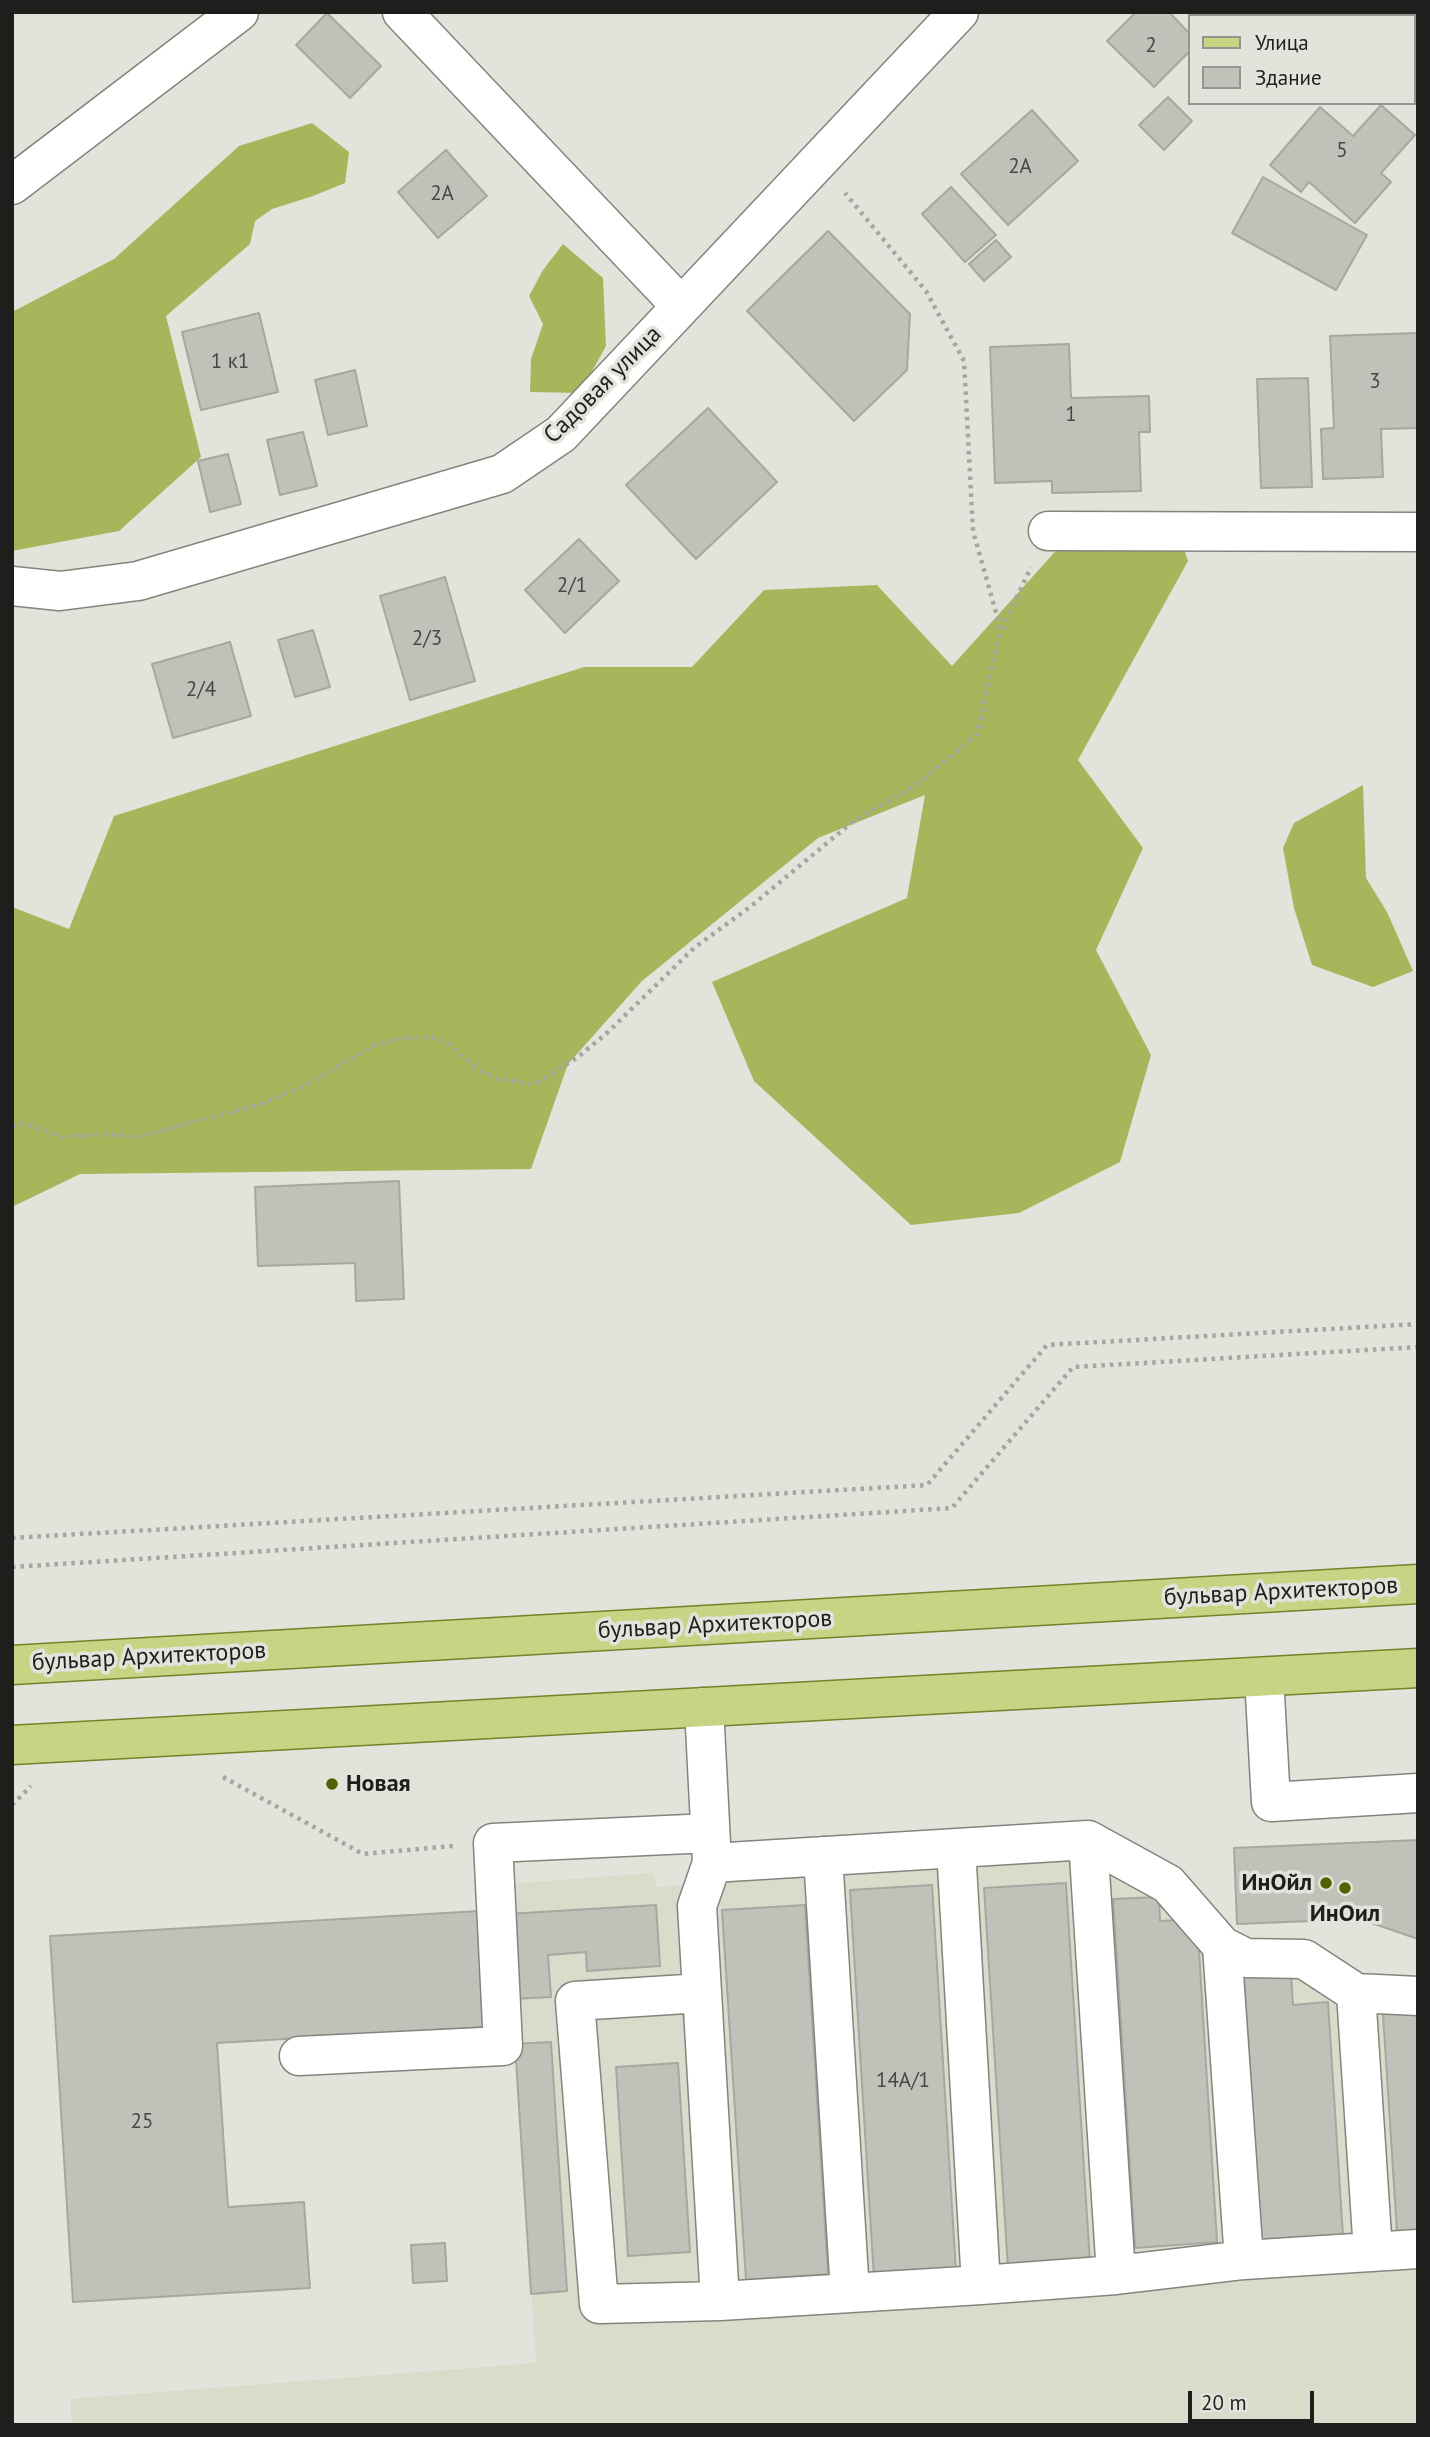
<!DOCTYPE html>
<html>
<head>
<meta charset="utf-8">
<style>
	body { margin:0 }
	#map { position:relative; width:1430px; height:2437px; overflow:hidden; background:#e1e4db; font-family:"PT Sans",sans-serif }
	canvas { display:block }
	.frame { position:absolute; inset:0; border:14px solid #1e1f1c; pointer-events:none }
	.legend { position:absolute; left:1188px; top:14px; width:228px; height:91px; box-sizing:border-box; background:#e1e4db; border:2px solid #93958f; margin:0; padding:9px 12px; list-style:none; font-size:21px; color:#1e1f1c }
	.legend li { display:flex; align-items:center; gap:14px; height:35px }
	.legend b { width:35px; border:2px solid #93958f }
	.scale { position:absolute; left:1188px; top:2391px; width:126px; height:32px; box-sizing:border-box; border:4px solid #1e1f1c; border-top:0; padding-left:9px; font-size:21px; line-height:24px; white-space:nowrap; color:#1e1f1c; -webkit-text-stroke:5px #e1e4db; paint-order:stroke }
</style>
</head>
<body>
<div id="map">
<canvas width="1430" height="2437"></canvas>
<div class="frame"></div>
<ul class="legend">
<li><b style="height:9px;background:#c7d484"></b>Улица</li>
<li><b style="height:19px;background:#c0c2ba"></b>Здание</li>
</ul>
<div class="scale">20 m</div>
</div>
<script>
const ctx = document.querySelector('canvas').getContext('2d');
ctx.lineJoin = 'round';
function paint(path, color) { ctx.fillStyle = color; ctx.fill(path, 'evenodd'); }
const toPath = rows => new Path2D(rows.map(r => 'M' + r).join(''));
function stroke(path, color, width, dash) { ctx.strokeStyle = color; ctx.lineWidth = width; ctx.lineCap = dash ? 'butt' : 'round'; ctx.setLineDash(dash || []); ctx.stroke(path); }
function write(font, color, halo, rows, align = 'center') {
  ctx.font = font + ' "PT Sans",sans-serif'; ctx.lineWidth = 7; ctx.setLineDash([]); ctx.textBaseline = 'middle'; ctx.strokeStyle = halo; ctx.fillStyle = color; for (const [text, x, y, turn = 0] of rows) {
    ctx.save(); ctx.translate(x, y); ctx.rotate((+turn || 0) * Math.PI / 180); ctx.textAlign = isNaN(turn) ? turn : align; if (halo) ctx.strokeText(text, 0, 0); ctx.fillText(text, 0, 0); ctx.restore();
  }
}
paint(toPath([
	[1073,1856,1163,1888,1231,1962,1418,1999,1418,2425,72,2425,70,2399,536,2363,506,1884,654,1873,656,1887]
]), '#d7dccb');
paint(toPath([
	[312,123,349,152,345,183,313,196,272,209,255,221,250,244,166,316,201,457,119,531,12,551,12,312,114,259,239,146],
	[563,244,603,278,606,346,580,393,530,392,531,359,543,324,529,296,543,270],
	[1182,543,1188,561,1078,760,1143,848,1096,950,1151,1055,1120,1162,1019,1213,911,1225,754,1081,712,982,907,898,925,795,818,838,642,981,568,1064,531,1169,80,1174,12,1207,12,907,69,929,114,816,584,667,692,667,764,590,877,585,952,666,1062,544],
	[1363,785,1366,878,1387,912,1413,971,1373,987,1312,965,1294,908,1283,848,1294,823]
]), '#a5b75a');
const building = toPath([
	[1136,12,1169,12,1190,34,1190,51,1154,87,1107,41,1136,12],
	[1342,12,1396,12,1392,16,1339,16,1342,12],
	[327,13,381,66,350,98,296,45,327,13],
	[1168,97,1192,121,1164,150,1139,125,1168,97],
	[1381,105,1415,135,1381,173,1391,182,1355,223,1309,182,1301,192,1270,165,1320,107,1353,136,1381,105],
	[1032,110,1078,161,1008,225,961,174,1032,110],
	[446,150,487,196,438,238,398,192,446,150],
	[1263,177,1367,235,1336,290,1232,233,1263,177],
	[951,187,996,235,965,262,922,214,951,187],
	[828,231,910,314,907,370,854,421,747,311,828,231],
	[996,240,1011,257,984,281,969,264,996,240],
	[259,313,278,392,201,410,182,332,259,313],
	[1418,333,1418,428,1381,429,1383,477,1323,479,1321,429,1334,428,1330,336,1418,333],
	[1069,344,1071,398,1149,396,1150,432,1139,432,1141,491,1052,493,1052,481,995,483,990,347,1069,344],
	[355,370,367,426,328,435,315,380,355,370],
	[1308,378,1312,487,1261,488,1257,379,1308,378],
	[708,408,777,482,696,559,626,485,708,408],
	[303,432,317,486,280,495,267,440,303,432],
	[228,454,241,504,210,512,198,461,228,454],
	[579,539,619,581,565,633,525,590,579,539],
	[445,577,475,681,410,700,380,596,445,577],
	[313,630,330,687,295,697,278,640,313,630],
	[230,642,251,716,173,738,152,664,230,642],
	[399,1181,404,1299,356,1301,355,1263,258,1266,255,1187,399,1181],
	[1418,1840,1418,1939,1360,1919,1237,1924,1234,1848,1418,1840],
	[1066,1883,1090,2264,1008,2269,984,1888,1066,1883],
	[932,1885,956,2272,874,2278,850,1890,932,1885],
	[1159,1897,1160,1921,1197,1919,1217,2242,1135,2248,1113,1899,1159,1897],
	[656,1905,660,1966,587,1971,586,1952,548,1955,551,1997,514,1999,508,1914,656,1905],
	[805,1905,828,2274,746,2280,722,1910,805,1905],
	[479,1911,486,2027,217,2043,228,2207,304,2202,310,2288,73,2302,50,1936,479,1911],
	[1291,1974,1293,2005,1328,2002,1343,2236,1261,2241,1244,1977,1291,1974],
	[1418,2012,1418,2231,1397,2232,1383,2014,1418,2012],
	[551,2042,567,2291,531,2294,515,2044,551,2042],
	[678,2063,690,2252,628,2256,616,2067,678,2063],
	[445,2243,447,2281,413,2283,411,2245,445,2243]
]);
paint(building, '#c0c2ba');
stroke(building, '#a6a89f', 2);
const minor = toPath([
	[402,12,681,306],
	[12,185,239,12],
	[1048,531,1418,532],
	[12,586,60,591,138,581,502,474,561,434,959,12],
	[1264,1677,1271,1802,1418,1793],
	[704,1707,712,1863,697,1906,720,2301],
	[1088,1840,1116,2275],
	[956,1848,981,2285],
	[823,1856,850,2293],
	[712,1863,1088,1840,1168,1884,1222,1946,1246,1958,1304,1959,1356,1993,1418,1996],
	[1222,1946,1244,2260],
	[702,1993,575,2001,599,2304,720,2301,981,2285,1116,2275,1244,2260,1418,2249],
	[1356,1993,1373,2252],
	[299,2056,503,2046,493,1843,710,1833]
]);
const major = toPath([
	[12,1665,1418,1584],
	[12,1745,1418,1668]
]);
stroke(minor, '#83857d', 41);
stroke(major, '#74822a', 41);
stroke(toPath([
	[1002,629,1031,567],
	[12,1126,26,1124,63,1137,108,1134,137,1137,261,1104,304,1086,377,1044,401,1038,429,1037,446,1042,479,1070,498,1079,535,1084,578,1057,608,1032,694,948,750,907,856,819,915,786,977,734,1001,630,973,531,964,361,926,291,845,193],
	[12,1538,927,1485,1047,1345,1418,1324],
	[12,1567,952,1508,1073,1367,1418,1347],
	[223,1777,363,1854,453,1846],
	[12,1805,31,1786]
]), '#a4a69f', 4.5, [3.5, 5]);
stroke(minor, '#fff', 38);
stroke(major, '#c7d484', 38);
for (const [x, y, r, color] of [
	[332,1784,7,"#546102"],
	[1326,1883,7,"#546102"],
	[1345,1888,7,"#546102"]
]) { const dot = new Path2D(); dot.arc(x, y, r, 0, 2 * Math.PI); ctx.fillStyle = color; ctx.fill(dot); stroke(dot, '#e1e4db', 2.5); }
write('21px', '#464844', null, [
	["2",1151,46],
	["5",1342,151],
	["2А",1020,167],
	["2А",442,194],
	["1 к1",230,362],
	["3",1375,382],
	["1",1071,415],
	["2/1",572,586],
	["2/3",427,639],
	["2/4",201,690],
	["14А/1",903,2081],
	["25",142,2122]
]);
write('24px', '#1e1f1c', '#e1e4db', [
	["Садовая улица",603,385,-45],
	["бульвар Архитекторов",1281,1592,-3],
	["бульвар Архитекторов",715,1625,-3],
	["бульвар Архитекторов",149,1657,-3]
]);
write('bold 24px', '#1e1f1c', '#e1e4db', [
	["Новая",346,1784],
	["ИнОйл",1312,1883,"right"],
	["ИнОил",1345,1914,"center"]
], 'left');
</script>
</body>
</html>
